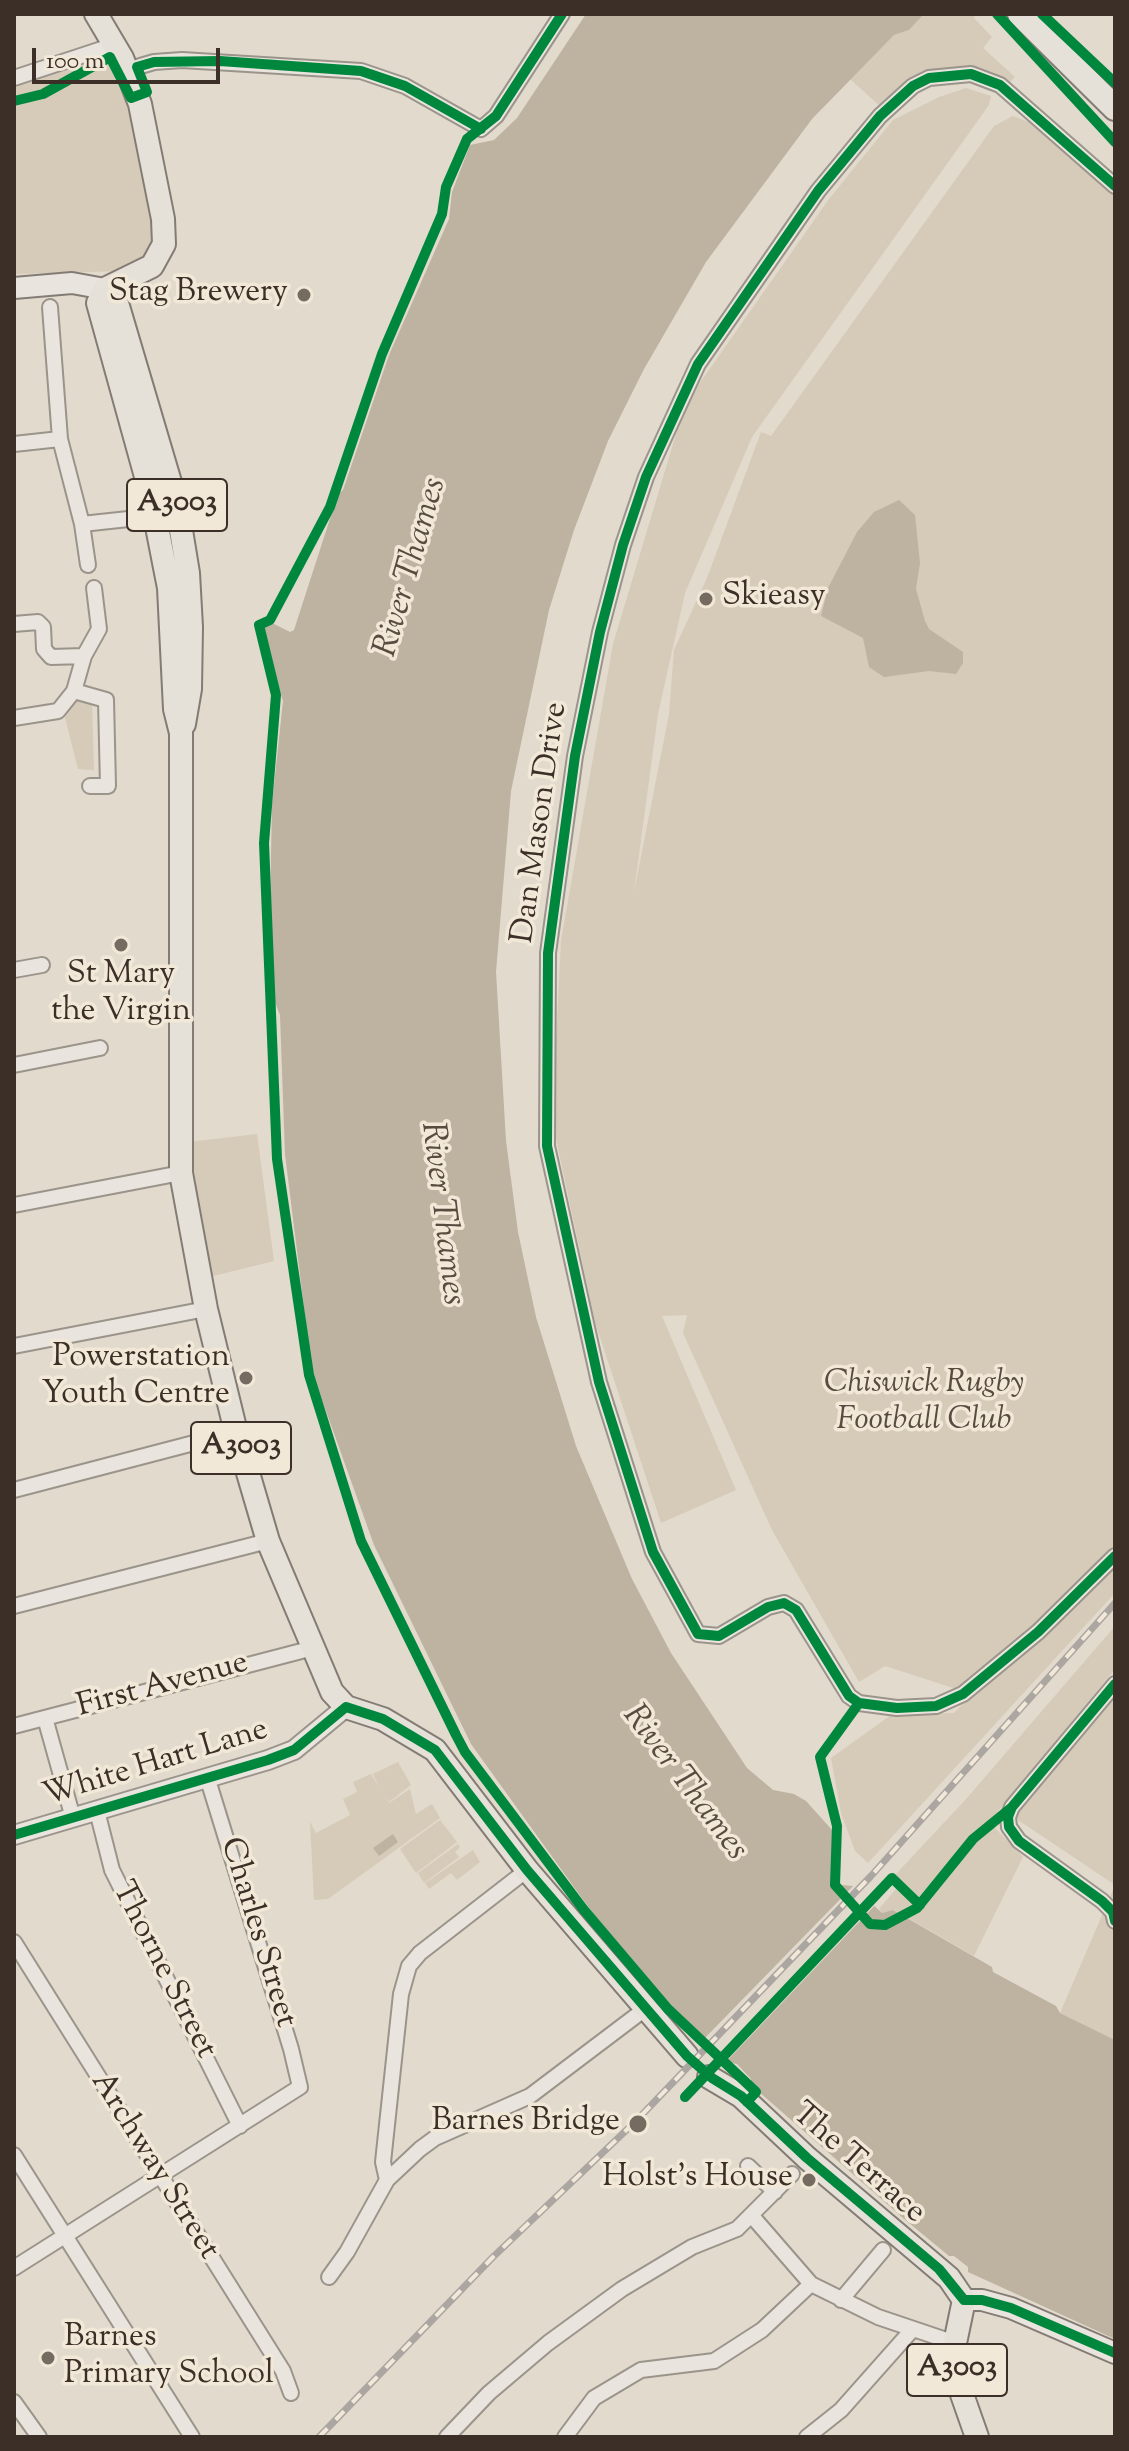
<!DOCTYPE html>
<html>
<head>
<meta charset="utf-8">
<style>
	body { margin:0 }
	#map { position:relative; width:1129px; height:2451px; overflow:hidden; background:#e2dacc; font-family:"Sorts Mill Goudy",serif }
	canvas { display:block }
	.frame { position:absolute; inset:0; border:16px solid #3b2f27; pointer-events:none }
	.scale { position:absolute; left:32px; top:48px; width:188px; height:36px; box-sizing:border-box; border:4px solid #3b2f27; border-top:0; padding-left:10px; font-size:24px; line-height:28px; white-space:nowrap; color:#3b2f27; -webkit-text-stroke:6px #f2e8d8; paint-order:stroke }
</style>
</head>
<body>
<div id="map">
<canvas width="1129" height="2451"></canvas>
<div class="frame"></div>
<div class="scale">100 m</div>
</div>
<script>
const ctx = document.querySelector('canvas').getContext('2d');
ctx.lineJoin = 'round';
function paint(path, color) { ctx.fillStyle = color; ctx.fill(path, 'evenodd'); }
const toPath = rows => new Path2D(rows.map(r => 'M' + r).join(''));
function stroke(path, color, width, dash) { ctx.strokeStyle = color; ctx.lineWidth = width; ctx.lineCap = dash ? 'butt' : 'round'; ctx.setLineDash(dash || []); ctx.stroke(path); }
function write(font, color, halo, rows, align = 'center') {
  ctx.font = font + ' "Sorts Mill Goudy",serif'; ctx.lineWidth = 7; ctx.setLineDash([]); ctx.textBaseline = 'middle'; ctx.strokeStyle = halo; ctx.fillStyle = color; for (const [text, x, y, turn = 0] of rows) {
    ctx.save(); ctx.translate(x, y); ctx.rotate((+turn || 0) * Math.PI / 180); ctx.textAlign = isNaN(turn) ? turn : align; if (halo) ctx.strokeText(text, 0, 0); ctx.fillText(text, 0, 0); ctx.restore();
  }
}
paint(toPath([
	[924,14,976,14,974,18,992,37,983,48,1015,77,1006,86,958,71,882,108,850,79,894,35,909,30],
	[105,57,129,108,153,212,155,234,151,255,128,271,14,274,14,84],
	[966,88,991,96,989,105,752,437,685,593,658,714,634,892,669,714,674,650,707,578,761,432,771,436,994,126,1013,116,1029,122,1115,193,1115,1593,868,1863,855,1851,841,1813,831,1758,891,1715,954,1713,972,1694,885,1666,859,1682,772,1530,683,1333,687,1315,662,1316,736,1490,661,1523,595,1322,552,1120,561,941,613,644,685,404,829,199,893,120,939,97],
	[78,697,92,700,94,770,78,769,65,718],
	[257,1134,274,1261,209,1277,188,1142],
	[1115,1626,1115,1669,989,1822,1023,1857,974,1956,894,1910,882,1913,879,1909,900,1884,896,1874,967,1798],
	[1115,1691,1115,2040,1060,2013,1115,1885,1015,1818,1019,1805,1080,1740],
	[398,1762,411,1785,389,1802,383,1793,389,1803,410,1789,416,1814,432,1804,440,1818,328,1899,314,1900,310,1822,316,1833,350,1815,343,1799,357,1792,353,1782,371,1774,379,1787,373,1774],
	[440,1820,457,1842,416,1873,400,1849],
	[458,1844,460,1847,455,1852,459,1857,424,1883,418,1873],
	[473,1850,480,1862,457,1880,451,1873,429,1889,425,1883]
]), '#d6cbb8');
paint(toPath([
	[586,14,924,14,909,30,894,35,812,119,706,262,644,369,608,441,574,530,549,610,511,791,496,972,506,1141,518,1232,536,1317,576,1446,632,1579,671,1653,747,1768,773,1790,794,1794,806,1801,841,1840,831,1852,835,1876,841,1885,853,1886,882,1913,893,1910,992,1967,993,1972,1056,2006,1060,2013,1115,2040,1115,2339,968,2272,968,2267,954,2256,949,2256,903,2218,750,2084,751,2079,737,2064,727,2062,674,2011,602,1926,471,1744,374,1545,312,1372,285,1154,280,1015,274,1000,270,909,272,804,283,701,261,629,272,623,290,632,294,630,338,494,343,490,389,355,449,219,452,192,470,145,494,140,517,118],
	[899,500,915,515,920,563,916,589,925,621,929,629,963,652,963,663,956,674,929,671,884,677,869,667,863,638,821,616,828,588,857,532,874,512],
	[393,1834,398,1842,379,1856,373,1848]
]), '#beb2a1');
paint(toPath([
	[856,1883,878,1902,724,2064,701,2042]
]), '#e2dacc');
const minor = toPath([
	[127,70,154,62,182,60,361,71,405,86,481,129,496,116,562,14],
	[14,78,114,45],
	[1115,186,1000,85,971,74,929,78,913,86,880,116,818,191,698,364,646,477,623,545,600,632,575,756,548,953,547,1146,599,1382,653,1552,698,1634,719,1636,768,1607,784,1603,796,1610,849,1696,859,1703,897,1708,936,1706,963,1694,1038,1632,1115,1556],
	[50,307,60,439,82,524,88,565],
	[14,444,60,439],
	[82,524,156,516,178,510],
	[14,624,38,622,43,627,44,649,51,657,84,656],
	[74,691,106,700,108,786,90,786],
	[14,718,58,711,74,691,84,656,99,629,94,588],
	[14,970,42,965],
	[14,1065,100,1048],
	[14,1205,181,1173],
	[14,1346,206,1309],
	[14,1490,236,1432],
	[14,1606,268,1541],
	[1115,1684,1012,1807,1008,1817,1009,1827,1019,1841,1102,1901,1113,1912,1115,1921],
	[45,1718,73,1818],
	[14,1726,313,1648],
	[97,1811,112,1870,240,2126],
	[14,1942,283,2371,291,2393],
	[14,2155,192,2437],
	[748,2166,775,2192],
	[387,2180,383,2162,401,1994,409,1966,420,1953,527,1870],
	[752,2216,811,2284,878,2317,955,2343],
	[14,2268,300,2087,291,2049,208,1780],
	[329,2277,347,2252,387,2180,420,2149,435,2138,530,2096,645,2009],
	[841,2300,883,2250],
	[14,2402,39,2437],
	[447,2437,489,2393,548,2343,622,2289,692,2247,737,2229,792,2174],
	[565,2437,594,2398,641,2370,714,2361,762,2330,811,2284],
	[807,2437,841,2410,912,2330]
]);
const tertiary = toPath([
	[14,1835,268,1760,294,1750,346,1707]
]);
const secondary = toPath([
	[14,288,72,283,105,289],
	[964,2300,982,2300,1011,2308,1115,2353]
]);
const primary = toPath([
	[96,14,122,58,140,104,163,219,164,244,152,266,105,289,98,303,150,491,169,588,175,709,181,733,181,1173,206,1309,236,1432,268,1541,332,1692,346,1707,383,1719,435,1750,527,1870,687,2056],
	[105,289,117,303,177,506,188,573,191,627,190,689,184,724],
	[709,2077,741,2096,807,2158,949,2278,964,2300,955,2343,958,2383,977,2437]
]);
const trunk = toPath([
	[1020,14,1115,108]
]);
stroke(minor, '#9a948b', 18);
stroke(tertiary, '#9a948b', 22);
stroke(secondary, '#837c75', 24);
stroke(primary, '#837c75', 26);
stroke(trunk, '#837c75', 28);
stroke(minor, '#e9e4dd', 14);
stroke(tertiary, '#e9e4dd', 18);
stroke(secondary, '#e9e4dd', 20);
stroke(primary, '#e5e0d8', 22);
stroke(trunk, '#e5e0d8', 24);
const rail = toPath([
	[319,2437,493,2257,636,2121,871,1876,1115,1603]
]);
stroke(rail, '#aba6a1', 7);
stroke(rail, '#f2e8d8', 4, [12]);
stroke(toPath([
	[562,14,496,116,467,139,446,187,442,214,382,354,330,507,270,620,259,625,276,695,264,843,277,1159,309,1375,361,1541,456,1735,465,1752,584,1910,668,2009,756,2092,747,2102],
	[997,14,1115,142],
	[1042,14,1115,83],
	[14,101,43,94,110,57,131,98,147,92,137,67,154,62,220,61,361,71,405,86,481,129],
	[1115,186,1000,85,971,74,929,78,913,86,880,116,818,191,698,364,646,477,623,545,600,632,575,756,548,953,547,1146,599,1382,653,1552,698,1634,719,1636,768,1607,784,1603,796,1610,849,1696,859,1703,897,1708,936,1706,963,1694,1038,1632,1115,1556],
	[1115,1684,1012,1807,1008,1817,1009,1827,1019,1841,1102,1901,1113,1912,1115,1921],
	[859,1703,820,1757,837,1826,835,1885,870,1924,885,1925,917,1908,973,1839,1012,1807],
	[14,1835,268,1760,294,1750,346,1707,383,1719,435,1750,527,1870,687,2056,712,2078,741,2096,807,2158,939,2269,964,2300,982,2300,1011,2308,1115,2353],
	[685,2097,892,1878,920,1905]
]), '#00873e', 10);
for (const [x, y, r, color] of [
	[304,295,8,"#756b61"],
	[706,599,8,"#756b61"],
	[121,945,8,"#756b61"],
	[246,1378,8,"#756b61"],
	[638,2124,10,"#756b61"],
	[809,2180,8,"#756b61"],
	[48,2358,8,"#756b61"]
]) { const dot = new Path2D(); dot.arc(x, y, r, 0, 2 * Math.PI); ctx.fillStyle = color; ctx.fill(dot); stroke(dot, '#f2e8d8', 3); }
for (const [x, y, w] of [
	[177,505,100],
	[241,1448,100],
	[957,2370,100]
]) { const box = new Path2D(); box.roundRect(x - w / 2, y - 26, w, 52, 6); ctx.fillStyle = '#f2e8d8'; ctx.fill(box); stroke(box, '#3b2f27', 2); }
write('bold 30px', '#3b2f27', null, [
	["A3003",177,505],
	["A3003",241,1448],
	["A3003",957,2370]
]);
write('32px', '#3b2f27', '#f2e8d8', [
	["Stag Brewery",288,295],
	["Skieasy",722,599,"left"],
	["St Mary",121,977,"center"],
	["the Virgin",121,1014,"center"],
	["Powerstation",230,1360],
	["Youth Centre",230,1397],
	["Barnes Bridge",620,2124],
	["Holst's House",793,2180],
	["Barnes",64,2340,"left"],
	["Primary School",64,2377,"left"]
], 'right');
write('32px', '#3b2f27', '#f2e8d8', [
	["Dan Mason Drive",542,823,-82],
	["First Avenue",163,1687,-15],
	["White Hart Lane",156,1765,-17],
	["Charles Street",256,1933,73],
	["Thorne Street",162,1971,63],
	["The Terrace",857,2165,41],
	["Archway Street",153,2167,58]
]);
write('italic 32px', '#584c41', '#f2e8d8', [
	["Chiswick Rugby",924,1386],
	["Football Club",924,1423]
]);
write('italic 34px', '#584c41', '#f2e8d8', [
	["River Thames",413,568,-74],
	["River Thames",440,1214,83],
	["River Thames",683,1784,53]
]);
</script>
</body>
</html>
